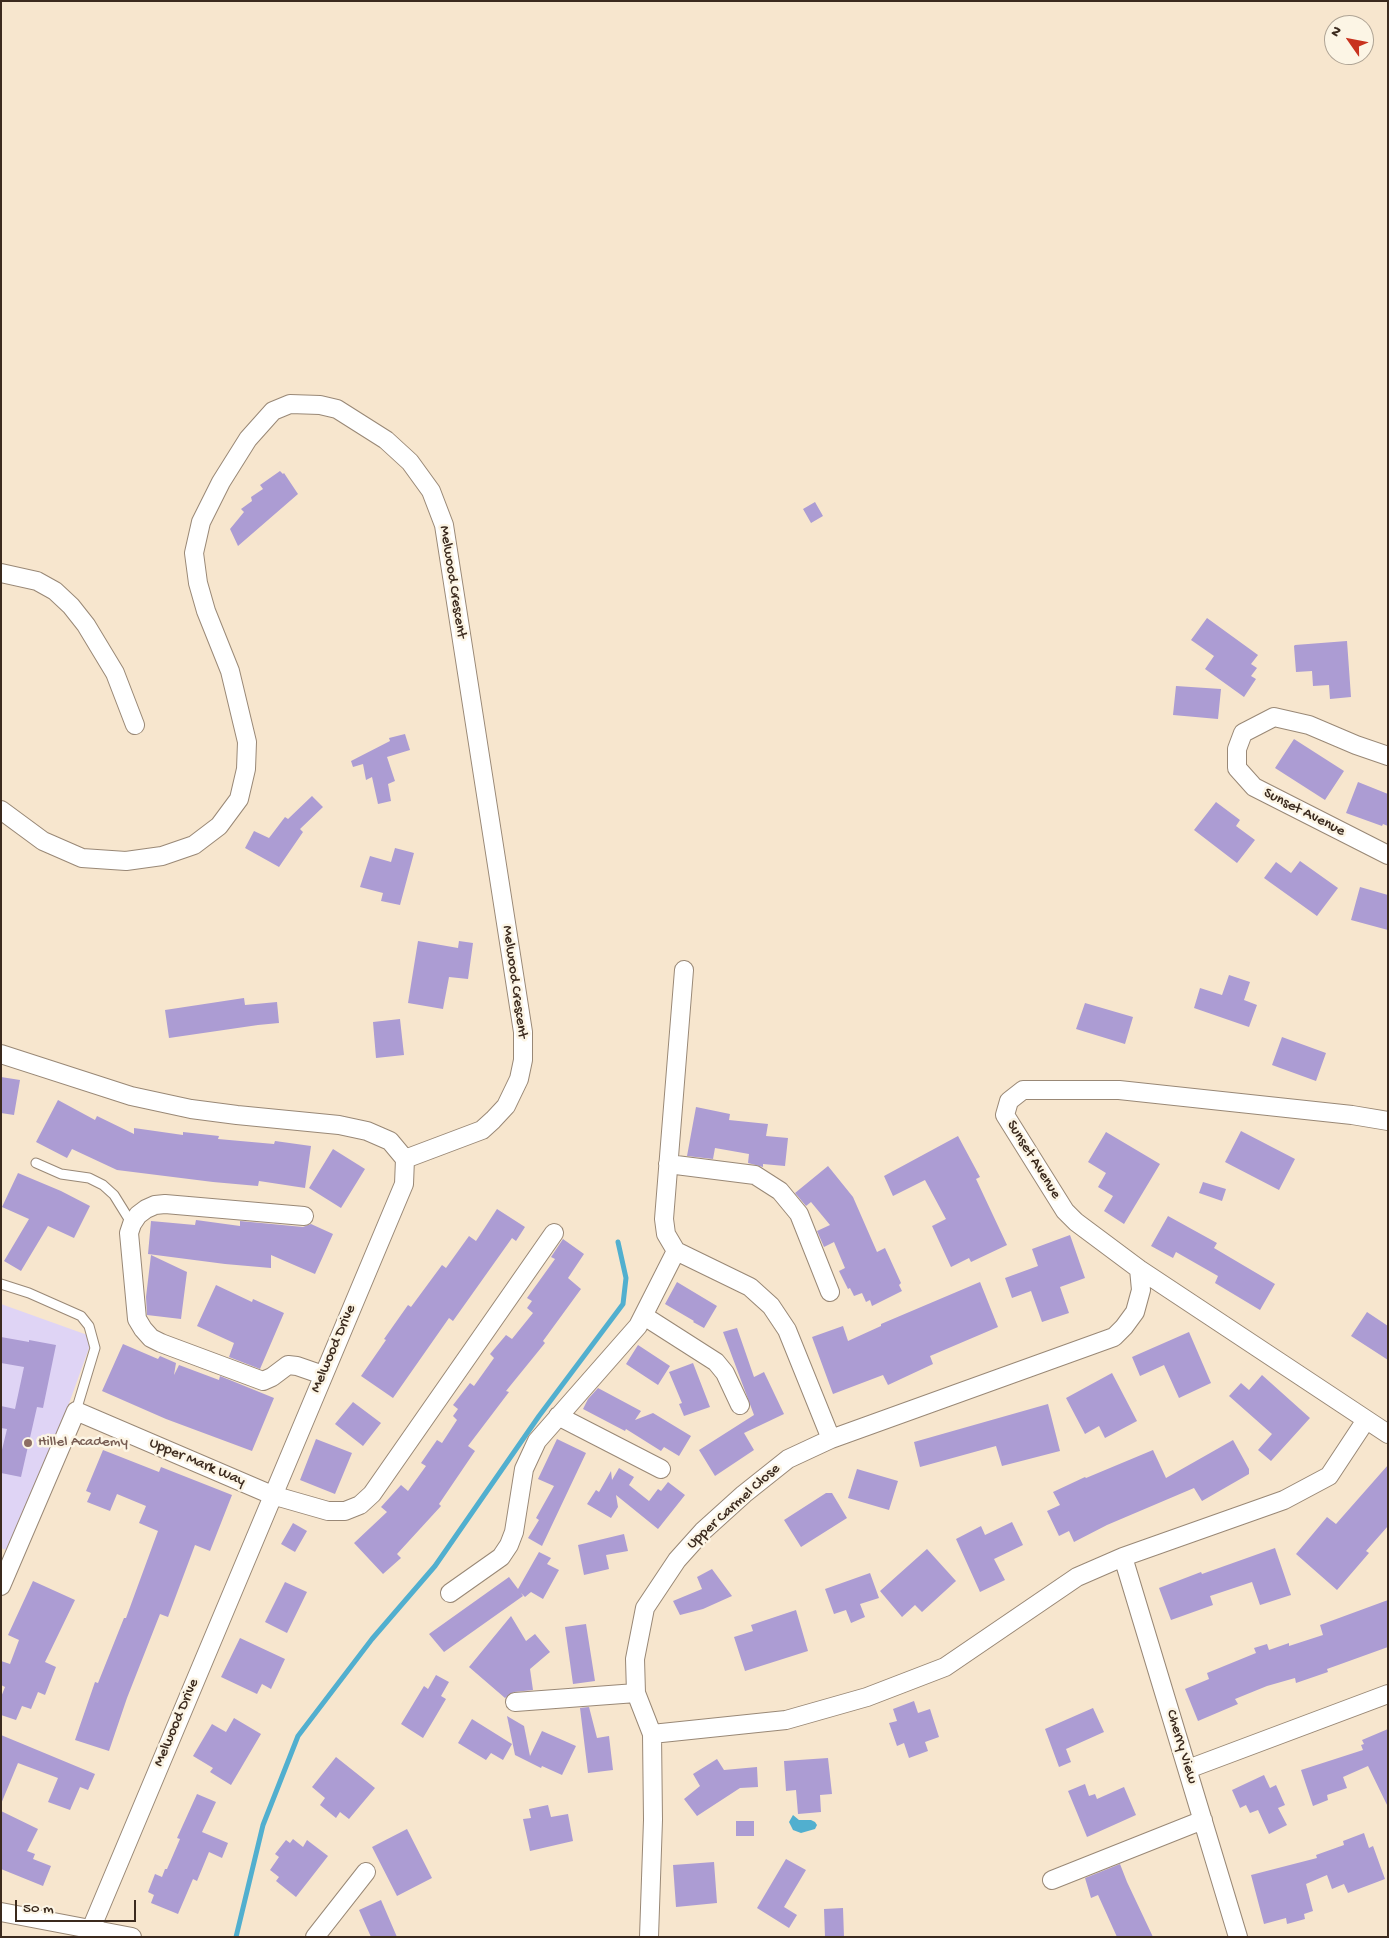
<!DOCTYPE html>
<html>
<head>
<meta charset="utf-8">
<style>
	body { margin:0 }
	#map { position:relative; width:1389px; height:1938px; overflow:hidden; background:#f7e6ce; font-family:"Gochi Hand",sans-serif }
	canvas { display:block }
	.frame { position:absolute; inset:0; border:2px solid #3b2a1e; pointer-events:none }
	.north { position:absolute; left:1324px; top:15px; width:50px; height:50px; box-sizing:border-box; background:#fcf5e5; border:1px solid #afa495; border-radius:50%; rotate:303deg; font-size:14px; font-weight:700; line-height:20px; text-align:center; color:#3b2a1e }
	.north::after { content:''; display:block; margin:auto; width:18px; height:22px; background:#c8321e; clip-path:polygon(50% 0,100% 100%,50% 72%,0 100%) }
	.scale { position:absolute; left:15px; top:1900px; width:121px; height:22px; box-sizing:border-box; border:2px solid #3b2a1e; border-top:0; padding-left:6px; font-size:15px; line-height:18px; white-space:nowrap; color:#3b2a1e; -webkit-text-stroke:4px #fcf5e5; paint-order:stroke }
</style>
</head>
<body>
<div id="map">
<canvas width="1389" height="1938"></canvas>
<div class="frame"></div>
<div class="north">N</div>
<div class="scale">50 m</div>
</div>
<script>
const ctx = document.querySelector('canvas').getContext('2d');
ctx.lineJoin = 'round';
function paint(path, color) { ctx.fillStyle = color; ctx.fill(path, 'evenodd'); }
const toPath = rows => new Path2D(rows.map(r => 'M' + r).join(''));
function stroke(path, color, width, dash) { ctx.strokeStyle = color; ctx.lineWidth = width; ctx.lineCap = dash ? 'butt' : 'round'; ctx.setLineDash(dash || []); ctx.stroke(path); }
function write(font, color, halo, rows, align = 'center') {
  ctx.font = font + ' "Gochi Hand",sans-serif'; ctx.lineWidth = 5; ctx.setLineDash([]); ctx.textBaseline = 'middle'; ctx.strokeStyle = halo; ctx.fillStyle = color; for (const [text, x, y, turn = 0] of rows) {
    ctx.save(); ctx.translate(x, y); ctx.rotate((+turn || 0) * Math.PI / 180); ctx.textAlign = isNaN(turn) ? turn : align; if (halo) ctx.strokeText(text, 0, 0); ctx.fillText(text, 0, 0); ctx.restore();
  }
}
paint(toPath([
	[1,1304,93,1337,15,1553,1,1548]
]), '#dfd4f5');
paint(toPath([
	[793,1815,799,1820,811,1820,815,1822,817,1825,815,1829,801,1833,793,1830,789,1822]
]), '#51afcf');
stroke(toPath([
	[236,1937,263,1825,298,1736,372,1639,435,1566,539,1416,623,1304,626,1278,618,1242]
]), '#51afcf', 5);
paint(toPath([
	[280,471,283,474,284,473,298,494,238,546,230,529,244,512,241,509,252,501,251,497,263,489,260,485],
	[815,502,823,516,811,523,803,509],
	[1207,618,1258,655,1251,664,1257,668,1251,676,1256,679,1244,697,1205,669,1214,656,1191,640],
	[1347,641,1351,697,1330,699,1329,685,1313,686,1312,671,1296,672,1294,646,1295,645],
	[1176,686,1221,689,1218,719,1173,715],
	[405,734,410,750,387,757,395,781,388,784,391,801,378,804,372,777,366,780,363,764,353,767,351,761,390,741,389,738],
	[1294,739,1344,771,1325,800,1275,768],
	[1358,782,1388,794,1388,826,1383,824,1382,826,1346,813],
	[312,796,323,807,300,829,303,832,279,867,245,848,254,831,269,838,285,817,288,819],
	[1216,802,1240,820,1236,826,1255,840,1237,863,1194,830],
	[395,848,414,853,400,905,381,901,383,893,360,887,370,856,391,862],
	[1300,861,1338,888,1317,916,1264,878,1276,862,1291,873],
	[1360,887,1388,895,1388,930,1351,920],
	[418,941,458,948,459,941,473,943,468,979,449,977,443,1009,408,1003],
	[1229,975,1250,982,1244,1000,1257,1005,1249,1027,1194,1008,1200,988,1222,995],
	[244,998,245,1005,277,1002,279,1023,258,1025,169,1038,165,1010],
	[1085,1003,1133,1017,1125,1044,1076,1029],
	[400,1019,404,1055,376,1058,373,1022],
	[1282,1037,1326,1053,1316,1081,1272,1065],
	[1,1077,20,1080,14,1115,1,1113],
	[58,1100,95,1120,97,1116,134,1134,134,1128,183,1135,183,1132,219,1136,218,1139,274,1144,275,1141,311,1146,305,1188,259,1181,258,1186,213,1182,117,1170,72,1149,67,1158,36,1142],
	[696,1107,730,1114,729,1120,768,1124,766,1136,788,1138,785,1166,763,1164,763,1167,748,1163,749,1154,715,1148,713,1159,687,1156],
	[1241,1131,1295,1159,1279,1190,1225,1162],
	[1106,1132,1160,1164,1124,1224,1104,1211,1113,1196,1098,1187,1106,1173,1088,1162],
	[958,1136,980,1177,976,1179,1007,1245,971,1262,969,1258,951,1267,932,1226,946,1219,925,1180,893,1196,884,1176],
	[333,1149,365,1169,341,1208,309,1188],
	[828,1166,853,1197,877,1252,885,1248,901,1283,899,1285,902,1291,872,1306,870,1300,866,1302,862,1293,854,1296,850,1288,848,1289,839,1271,845,1268,834,1242,824,1247,817,1231,830,1225,811,1202,806,1206,795,1193],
	[18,1173,61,1191,90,1206,74,1238,48,1226,21,1271,4,1261,29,1219,2,1207],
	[1203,1182,1226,1189,1222,1201,1199,1193],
	[497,1209,525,1227,516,1241,512,1238,453,1321,449,1318,393,1398,361,1376,386,1340,384,1339,408,1305,411,1307,442,1265,446,1268,469,1236,476,1241],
	[1168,1216,1217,1243,1214,1248,1275,1284,1260,1310,1215,1283,1218,1276,1176,1252,1173,1258,1151,1246],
	[196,1220,240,1226,240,1221,303,1227,311,1224,333,1234,315,1274,271,1255,271,1268,225,1264,148,1254,151,1221,195,1225],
	[1070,1235,1085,1278,1060,1287,1069,1313,1042,1322,1031,1291,1012,1298,1005,1278,1038,1266,1032,1249],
	[563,1239,584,1254,568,1278,581,1289,543,1341,545,1343,506,1391,509,1392,468,1446,475,1451,439,1504,441,1506,397,1554,401,1558,383,1574,354,1543,387,1512,381,1507,401,1485,408,1491,426,1466,421,1463,437,1440,442,1443,457,1420,453,1416,458,1409,453,1405,470,1383,474,1386,494,1358,490,1354,506,1335,512,1339,533,1313,527,1308,532,1301,527,1298,555,1259,551,1257],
	[151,1255,187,1272,181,1319,147,1315,146,1297],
	[677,1282,717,1306,704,1328,693,1322,694,1321,665,1304],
	[980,1282,998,1327,930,1356,933,1364,888,1385,883,1375,833,1394,812,1337,843,1326,848,1341,881,1326,881,1324],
	[216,1285,252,1302,253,1299,284,1313,260,1369,229,1357,234,1343,197,1326],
	[1367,1312,1388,1326,1388,1360,1351,1336],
	[737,1328,754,1377,764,1372,784,1414,744,1433,754,1450,715,1476,699,1450,754,1415,723,1332],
	[1189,1332,1211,1383,1179,1398,1164,1365,1140,1376,1132,1357],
	[1,1337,29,1342,29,1340,56,1345,43,1408,37,1407,21,1477,1,1473,1,1454,7,1429,1,1428,1,1406,15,1409,24,1367,1,1363],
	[123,1344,158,1359,160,1356,176,1363,174,1375,179,1365,219,1380,220,1376,274,1398,252,1451,166,1419,102,1391],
	[638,1345,670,1366,658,1385,626,1364],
	[693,1363,710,1407,684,1416,679,1404,682,1403,669,1372],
	[1112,1373,1137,1421,1105,1438,1099,1426,1085,1434,1066,1398],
	[1262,1375,1310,1418,1271,1461,1258,1450,1272,1434,1229,1396,1241,1383,1249,1390],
	[598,1388,641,1411,635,1420,653,1413,691,1436,679,1456,664,1447,661,1451,626,1429,625,1431,583,1409,588,1399],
	[353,1402,381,1423,363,1446,335,1424],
	[1048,1404,1060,1451,1002,1466,996,1446,920,1467,914,1442],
	[316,1439,352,1453,335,1494,300,1480],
	[557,1439,586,1453,542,1546,528,1538,539,1520,536,1518,554,1486,538,1479],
	[1233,1440,1249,1469,1249,1474,1202,1501,1194,1488,1107,1525,1074,1542,1069,1531,1059,1536,1047,1511,1060,1505,1053,1492,1085,1477,1086,1478,1153,1450,1166,1478],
	[103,1450,159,1472,161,1467,232,1495,210,1551,195,1545,168,1617,160,1614,127,1698,109,1751,75,1740,95,1682,98,1683,124,1618,126,1618,158,1531,139,1523,146,1506,117,1494,110,1511,87,1502,91,1493,86,1491],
	[1388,1465,1388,1526,1366,1551,1369,1553,1337,1590,1296,1554,1327,1517,1336,1524],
	[619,1468,634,1477,629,1485,649,1501,658,1489,661,1491,668,1482,685,1495,658,1529,616,1495,618,1507,611,1518,587,1504,596,1490,599,1492,611,1471,612,1480],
	[857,1469,898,1481,889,1510,848,1498],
	[826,1493,832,1493,847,1518,801,1547,784,1520],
	[1012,1522,1023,1545,994,1559,1005,1580,980,1592,956,1539,981,1526,985,1535],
	[293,1523,307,1531,295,1552,281,1544],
	[624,1534,628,1551,606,1555,609,1569,584,1575,578,1545],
	[1275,1548,1291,1595,1260,1605,1252,1582,1210,1596,1213,1605,1171,1620,1159,1588,1201,1572,1202,1574],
	[927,1549,956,1581,922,1612,915,1605,902,1617,880,1591],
	[539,1552,551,1558,547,1564,559,1570,543,1599,531,1592,525,1597,521,1593,523,1596,444,1652,429,1634,509,1577,518,1589],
	[712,1569,732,1596,703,1609,680,1615,673,1601,702,1589,697,1577],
	[870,1573,879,1598,860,1604,865,1617,851,1623,846,1610,834,1614,825,1589],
	[33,1581,75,1600,45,1662,56,1667,45,1695,38,1692,31,1709,22,1706,16,1720,1,1715,1,1697,5,1687,1,1685,1,1661,10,1664,19,1640,8,1635],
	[285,1582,307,1592,287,1633,265,1622],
	[1388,1600,1388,1647,1327,1669,1328,1672,1296,1683,1295,1678,1267,1686,1235,1699,1238,1704,1198,1721,1185,1689,1209,1679,1207,1673,1256,1653,1254,1648,1267,1644,1269,1650,1289,1643,1289,1646,1323,1635,1320,1625],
	[796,1610,808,1651,745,1671,734,1637,753,1631,751,1625],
	[511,1616,526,1641,535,1634,550,1652,530,1669,533,1690,514,1692,505,1698,469,1667],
	[586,1624,595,1681,573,1684,565,1627],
	[240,1638,285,1659,271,1689,262,1684,257,1694,221,1677],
	[436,1675,449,1682,441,1696,446,1699,423,1738,401,1724,424,1686,428,1689],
	[914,1701,918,1713,930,1709,939,1737,925,1742,928,1751,909,1758,904,1743,897,1746,889,1723,897,1721,893,1709],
	[589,1707,597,1738,609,1736,613,1770,588,1773,580,1708],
	[1093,1708,1104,1732,1066,1749,1071,1762,1059,1767,1045,1729],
	[507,1716,524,1726,530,1756,542,1731,576,1746,562,1775,542,1766,541,1768,515,1755],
	[234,1718,261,1734,231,1785,210,1772,213,1768,193,1756,212,1724,226,1732],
	[472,1719,512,1744,503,1760,491,1753,486,1760,458,1743],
	[1388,1729,1388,1807,1368,1766,1343,1777,1347,1788,1327,1795,1328,1800,1313,1806,1301,1770,1363,1750,1361,1745,1364,1744,1362,1740],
	[1,1735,95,1774,88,1790,80,1787,70,1810,48,1802,58,1778,18,1763,1,1804],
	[336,1757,375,1788,349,1819,340,1812,336,1818,320,1805,325,1798,312,1787],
	[828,1758,832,1794,820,1795,821,1812,798,1814,796,1790,786,1791,784,1761],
	[717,1759,724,1770,757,1767,758,1787,740,1788,697,1816,684,1799,700,1786,693,1774],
	[1264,1775,1270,1788,1276,1785,1285,1805,1278,1808,1287,1825,1269,1834,1258,1810,1250,1813,1246,1805,1240,1808,1232,1790],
	[1085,1784,1089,1796,1095,1794,1097,1799,1124,1787,1136,1815,1087,1837,1068,1791],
	[197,1794,216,1802,202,1832,228,1843,222,1858,209,1852,197,1881,193,1879,178,1914,151,1903,154,1895,148,1892,155,1874,162,1877,165,1869,167,1869,180,1839,177,1838],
	[548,1805,551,1817,568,1814,573,1841,530,1851,523,1819,531,1818,529,1809],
	[1,1811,38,1829,27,1851,35,1854,33,1859,51,1866,43,1886,1,1869],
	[736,1821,754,1821,754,1836,736,1836],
	[407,1829,432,1878,397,1896,372,1847],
	[1364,1833,1369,1848,1373,1846,1385,1879,1348,1893,1344,1884,1332,1889,1327,1875,1306,1884,1313,1911,1304,1914,1305,1919,1287,1924,1286,1918,1264,1924,1251,1875,1317,1858,1316,1855,1344,1845,1343,1841],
	[293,1839,303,1847,307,1840,328,1856,296,1897,276,1881,279,1877,270,1870,279,1857,275,1854,286,1840,290,1843],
	[786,1859,806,1870,784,1907,797,1915,789,1928,757,1908],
	[714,1862,717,1903,676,1907,673,1865],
	[1120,1864,1127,1882,1153,1937,1117,1937,1098,1895,1091,1898,1085,1878],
	[381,1900,397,1937,371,1937,359,1910],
	[843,1908,844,1937,825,1937,824,1909]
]), '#ac9cd3');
const service = toPath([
	[36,1163,61,1174,89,1178,103,1185,114,1195,132,1224],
	[1,1284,29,1293,81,1316,89,1326,95,1348,76,1411]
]);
const minor = toPath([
	[1,573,37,581,55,591,71,606,86,625,115,673,135,725],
	[1388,756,1356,745,1309,725,1274,717,1243,733,1237,749,1237,768,1254,787,1388,855],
	[1,810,43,841,82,858,126,861,162,856,194,845,219,826,239,799,246,769,247,742,230,671,206,611,198,583,194,553,201,522,221,482,248,439,273,411,290,404,320,405,337,409,386,440,410,462,431,491,444,525,523,1032,523,1060,519,1079,506,1106,493,1120,482,1130,405,1159],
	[684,970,664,1219,666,1234,676,1251,750,1287,771,1306,787,1330,831,1439],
	[1,1054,131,1096,191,1109,237,1115,339,1125,367,1131,390,1141,405,1159,404,1184,91,1929],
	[1388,1121,1352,1115,1119,1090,1023,1090,1009,1101,1005,1115,1065,1211,1076,1222,1139,1269,1388,1434],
	[668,1164,755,1175,780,1191,799,1214,830,1292],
	[304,1216,165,1204,155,1205,146,1209,138,1215,132,1224,129,1233,137,1319,143,1329,151,1338,161,1343,263,1381,272,1377,288,1365,297,1366,323,1375],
	[644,1316,716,1362,725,1373,740,1405],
	[558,1416,661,1469],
	[1123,1557,1238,1937],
	[1,1586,76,1411,272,1495,328,1511,345,1511,360,1505,372,1494,554,1233],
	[450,1593,501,1557,509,1545,514,1532,524,1469,537,1441,638,1326,676,1251],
	[515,1702,636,1693],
	[652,1734,786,1720,867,1697,945,1667,1077,1577,1123,1557,1284,1500,1329,1476,1366,1420],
	[1188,1769,1388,1694],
	[1052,1880,1203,1820],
	[1,1912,132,1937],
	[315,1937,366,1872],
	[649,1937,653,1820,652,1734,636,1693,635,1659,645,1608,677,1560,703,1531,744,1494,788,1459,831,1439,1114,1337,1124,1327,1135,1312,1141,1290,1139,1269]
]);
stroke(service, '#998876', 11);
stroke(minor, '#998876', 20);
stroke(service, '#fff', 9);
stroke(minor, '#fff', 18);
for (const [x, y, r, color] of [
	[28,1443,5,"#8d6e63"]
]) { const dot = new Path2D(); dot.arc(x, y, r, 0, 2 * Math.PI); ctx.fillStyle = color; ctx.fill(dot); stroke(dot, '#fcf5e5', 2); }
write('15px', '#3b2a1e', '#fcf5e5', [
	["Melwood Crescent",452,582,81],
	["Sunset Avenue",1304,813,27],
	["Melwood Crescent",514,982,82],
	["Sunset Avenue",1033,1160,58],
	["Melwood Drive",334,1349,-67],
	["Upper Mark Way",197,1463,23],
	["Upper Carmel Close",734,1507,-42],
	["Melwood Drive",177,1723,-67],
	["Cherry View",1181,1747,73]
]);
write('15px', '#785e54', '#fcf5e5', [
	["Hillel Academy",38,1443]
], 'left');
</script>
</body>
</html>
